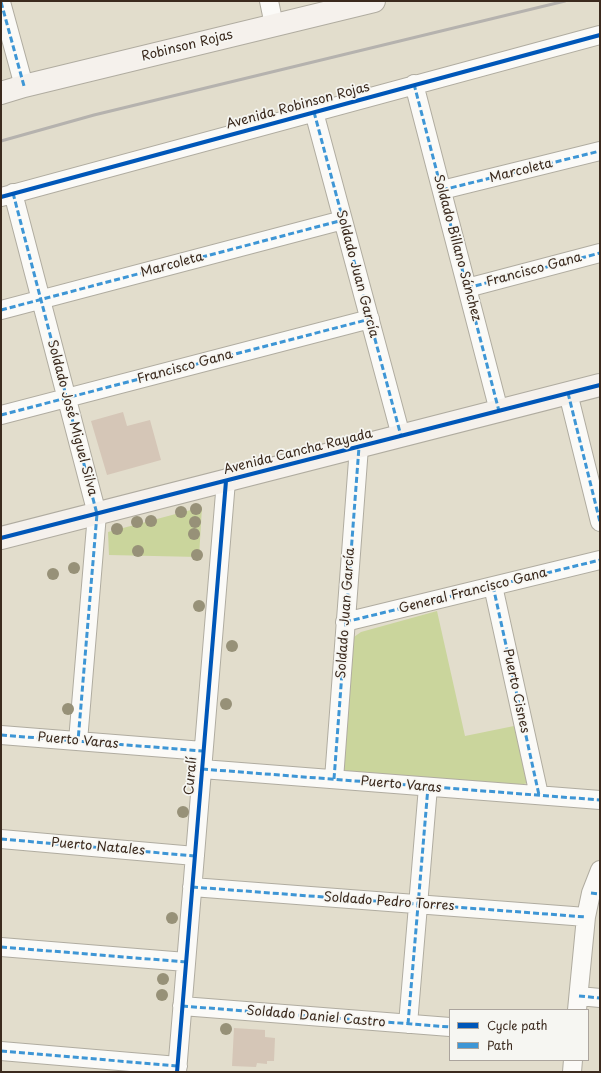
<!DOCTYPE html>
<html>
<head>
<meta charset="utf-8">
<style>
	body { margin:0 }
	#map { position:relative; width:601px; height:1073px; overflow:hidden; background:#e2ddcc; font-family:"Playpen Sans",sans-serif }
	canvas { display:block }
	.frame { position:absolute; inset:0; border:2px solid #3b2a1e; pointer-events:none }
	.legend { position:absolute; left:449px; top:1009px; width:140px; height:52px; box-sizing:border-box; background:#f6f6f2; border:1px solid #aba49d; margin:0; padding:5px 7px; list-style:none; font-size:12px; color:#3b2a1e }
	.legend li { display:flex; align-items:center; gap:8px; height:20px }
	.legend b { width:20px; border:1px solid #aba49d }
</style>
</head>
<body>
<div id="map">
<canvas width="601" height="1073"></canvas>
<div class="frame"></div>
<ul class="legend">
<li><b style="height:5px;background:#0057b8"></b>Cycle path</li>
<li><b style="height:5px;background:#3e96d5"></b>Path</li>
</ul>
</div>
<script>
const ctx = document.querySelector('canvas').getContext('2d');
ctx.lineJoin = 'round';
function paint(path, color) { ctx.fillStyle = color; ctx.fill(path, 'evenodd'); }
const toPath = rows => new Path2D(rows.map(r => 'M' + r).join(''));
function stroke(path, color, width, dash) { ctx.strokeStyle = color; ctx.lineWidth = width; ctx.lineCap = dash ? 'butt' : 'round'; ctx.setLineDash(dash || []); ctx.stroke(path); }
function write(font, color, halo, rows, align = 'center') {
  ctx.font = font + ' "Playpen Sans",sans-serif'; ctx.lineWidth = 3.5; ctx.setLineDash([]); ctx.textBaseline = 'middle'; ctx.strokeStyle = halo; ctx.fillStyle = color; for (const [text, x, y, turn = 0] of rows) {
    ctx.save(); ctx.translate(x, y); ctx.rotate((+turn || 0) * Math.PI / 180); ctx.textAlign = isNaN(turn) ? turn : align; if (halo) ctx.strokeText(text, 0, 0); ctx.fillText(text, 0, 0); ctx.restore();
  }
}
paint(toPath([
	[202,507,199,557,109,555,108,532],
	[437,611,465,736,514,726,529,783,512,786,341,771,351,639,361,632]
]), '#cad59c');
paint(toPath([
	[123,412,127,426,150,420,161,460,107,475,91,421],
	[234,1028,265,1030,265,1037,275,1038,274,1061,267,1061,267,1064,257,1063,256,1067,232,1066]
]), '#d5c6b7');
const street = toPath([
	[269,1,274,25],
	[1,2,24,86],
	[414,84,499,411],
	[314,112,401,436],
	[442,190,600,151],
	[13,193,97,514,78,741],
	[1,197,600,35],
	[467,288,600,253],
	[1,310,343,220],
	[568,393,600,522],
	[1,415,370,319],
	[493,586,539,795],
	[345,622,600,560],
	[1,735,203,751],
	[202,769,600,800],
	[334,779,359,447],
	[1,839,195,856],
	[192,887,586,917],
	[1,947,186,962],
	[579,996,600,998],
	[182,1006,450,1027],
	[577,1010,586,917,591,893,600,870],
	[408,1024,428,787],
	[1,1051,178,1066],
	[177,1072,226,481],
	[572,1072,573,1060]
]);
const secondary = toPath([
	[1,93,24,86,374,1],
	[1,538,600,385]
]);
stroke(street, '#b0aca0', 20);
stroke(secondary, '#b0aca0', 24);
stroke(street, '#fbfaf7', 18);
stroke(secondary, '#f5f1ec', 22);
stroke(toPath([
	[1,141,94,115,565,1]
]), '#b5b2ae', 3);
stroke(toPath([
	[1,2,24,86],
	[414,84,499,411],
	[314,112,401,436],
	[442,190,600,151],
	[13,193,97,514,78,741],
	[467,288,600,253],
	[1,310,343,220],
	[568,393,600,522],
	[1,415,370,319],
	[493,586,539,795],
	[345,622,600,560],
	[1,735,203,751],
	[202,769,600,800],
	[334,779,359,447],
	[1,839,195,856],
	[192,887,586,917],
	[591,893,600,894],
	[1,947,186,962],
	[579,996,600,998],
	[182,1006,450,1027],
	[408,1024,428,787],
	[1,1051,178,1066]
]), '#3e96d5', 3, [6, 3]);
stroke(toPath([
	[1,197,600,35],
	[1,538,600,385],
	[177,1072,226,481]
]), '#0057b8', 4);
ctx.fillStyle = '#979178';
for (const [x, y] of [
	[196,509],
	[181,512],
	[151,521],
	[137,522],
	[195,522],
	[117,529],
	[194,534],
	[138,551],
	[197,555],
	[74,568],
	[53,574],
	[199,606],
	[232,646],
	[226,704],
	[68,709],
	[183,812],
	[172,918],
	[163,979],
	[162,995],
	[226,1029]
]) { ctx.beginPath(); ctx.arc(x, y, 6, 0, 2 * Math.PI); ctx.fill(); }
write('13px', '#3b2a1e', '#f6f6f2', [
	["Robinson Rojas",187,46,-14],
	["Avenida Robinson Rojas",298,106,-15],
	["Marcoleta",521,171,-14],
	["Soldado Billano Sánchez",457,248,75],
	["Marcoleta",172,265,-15],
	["Francisco Gana",534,270,-15],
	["Soldado Juan García",357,274,75],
	["Francisco Gana",185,367,-15],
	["Soldado José Miguel Silva",72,418,75],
	["Avenida Cancha Rayada",298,452,-14],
	["General Francisco Gana",473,591,-14],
	["Soldado Juan García",346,613,-86],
	["Puerto Cisnes",516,691,78],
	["Puerto Varas",78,741,5],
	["Curalí",191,776,-85],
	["Puerto Varas",401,785,5],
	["Puerto Natales",98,847,5],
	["Soldado Pedro Torres",389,902,4],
	["Soldado Daniel Castro",316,1017,5]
]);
</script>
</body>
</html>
